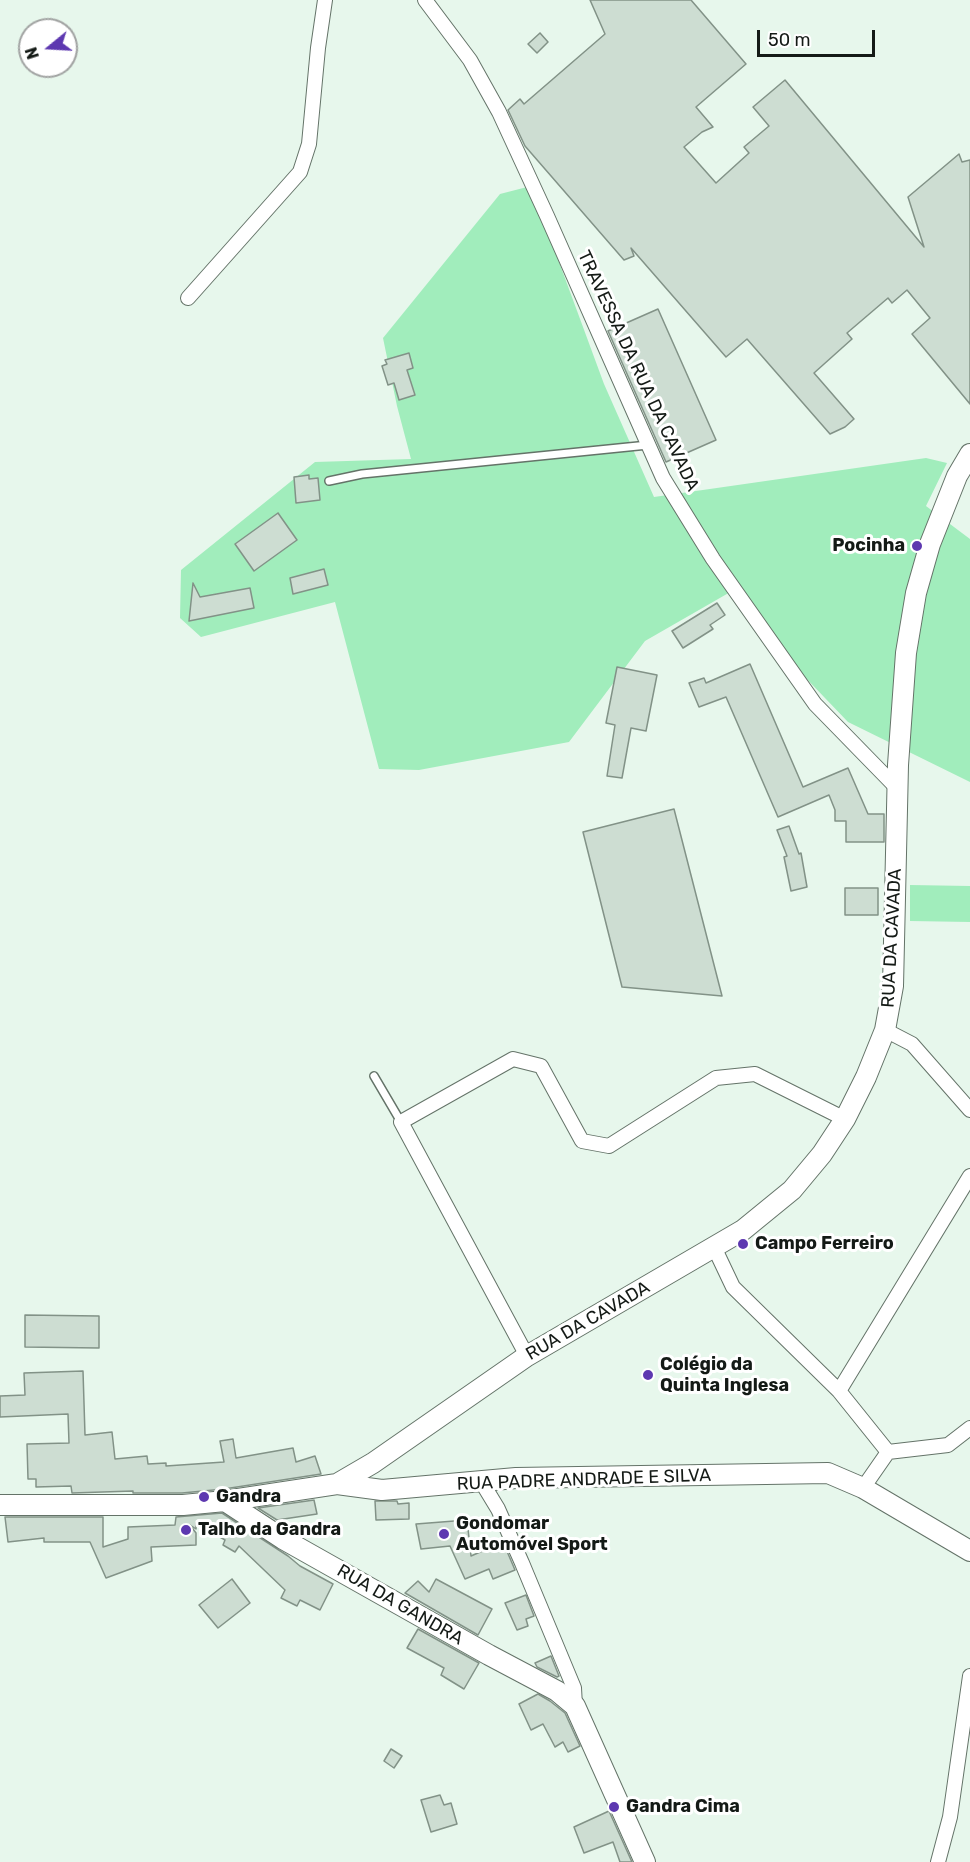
<!DOCTYPE html>
<html>
<head>
<meta charset="utf-8">
<style>
	body { margin:0 }
	#map { position:relative; width:970px; height:1862px; overflow:hidden; background:#e7f7ec; font-family:Rubik,sans-serif }
	canvas { display:block }
	.north { position:absolute; left:18px; top:18px; width:60px; height:60px; box-sizing:border-box; background:#fff; border:2px solid #a1a3a2; border-radius:50%; rotate:252deg; font-size:16px; font-weight:700; line-height:24px; text-align:center; color:#141a16 }
	.north::after { content:''; display:block; margin:auto; width:21px; height:27px; background:#5d38b0; clip-path:polygon(50% 0,100% 100%,50% 72%,0 100%) }
	.scale { position:absolute; left:757px; top:30px; width:118px; height:27px; box-sizing:border-box; border:3px solid #141a16; border-top:0; padding-left:8px; font-size:18px; line-height:21px; white-space:nowrap; color:#141a16; -webkit-text-stroke:4px #fff; paint-order:stroke }
</style>
</head>
<body>
<div id="map">
<canvas width="970" height="1862"></canvas>
<div class="north">N</div>
<div class="scale">50 m</div>
</div>
<script>
const ctx = document.querySelector('canvas').getContext('2d');
ctx.lineJoin = 'round';
function paint(path, color) { ctx.fillStyle = color; ctx.fill(path, 'evenodd'); }
const toPath = rows => new Path2D(rows.map(r => 'M' + r).join(''));
function stroke(path, color, width, dash) { ctx.strokeStyle = color; ctx.lineWidth = width; ctx.lineCap = dash ? 'butt' : 'round'; ctx.setLineDash(dash || []); ctx.stroke(path); }
function write(font, color, halo, rows, align = 'center') {
  ctx.font = font + ' Rubik,sans-serif'; ctx.lineWidth = 6; ctx.setLineDash([]); ctx.textBaseline = 'middle'; ctx.strokeStyle = halo; ctx.fillStyle = color; for (const [text, x, y, turn = 0] of rows) {
    ctx.save(); ctx.translate(x, y); ctx.rotate((+turn || 0) * Math.PI / 180); ctx.textAlign = isNaN(turn) ? turn : align; if (halo) ctx.strokeText(text, 0, 0); ctx.fillText(text, 0, 0); ctx.restore();
  }
}
paint(toPath([
	[531,186,604,384,654,497,926,458,947,463,926,506,970,539,970,782,848,722,778,649,739,587,645,641,569,742,419,770,379,769,335,602,201,637,180,618,181,570,315,462,411,459,397,406,383,338,500,194],
	[910,885,970,886,970,922,910,921]
]), '#a1edbc');
const building = toPath([
	[590,0,691,0,746,64,696,107,713,127,702,132,684,147,716,183,749,153,744,147,769,126,753,107,785,80,924,247,908,197,959,154,962,162,970,160,970,404,912,334,930,318,907,290,892,303,888,298,847,333,852,339,814,373,854,419,845,427,830,434,747,339,726,357,631,248,634,256,624,260,525,146,508,110,520,99,524,104,605,34,590,0],
	[540,33,548,42,537,53,528,44,540,33],
	[658,309,716,440,666,462,608,331,658,309],
	[409,353,413,368,407,370,415,395,399,400,394,383,388,385,382,366,387,364,385,360,409,353],
	[309,475,309,479,318,478,320,500,296,503,294,477,309,475],
	[278,513,297,540,254,571,235,544,278,513],
	[324,569,328,585,293,594,290,578,324,569],
	[193,583,200,597,250,588,254,608,189,621,193,583],
	[717,603,725,615,710,625,713,629,683,648,672,631,717,603],
	[750,664,803,787,848,768,868,814,884,814,884,842,846,842,846,821,835,821,835,810,829,795,778,817,726,697,699,707,689,683,704,678,706,683,750,664],
	[617,667,657,675,646,731,631,728,622,778,607,776,615,725,606,723,617,667],
	[674,809,722,996,622,987,583,832,674,809],
	[789,826,799,854,801,853,807,887,791,891,784,857,787,856,777,830,789,826],
	[845,888,878,888,878,915,845,915,845,888],
	[25,1315,99,1316,99,1348,25,1347,25,1315],
	[83,1371,85,1435,112,1432,115,1459,147,1456,148,1464,166,1463,166,1466,224,1462,220,1441,233,1439,236,1458,293,1448,296,1462,315,1456,321,1474,224,1489,182,1493,133,1493,133,1491,72,1493,71,1486,36,1487,36,1479,28,1479,27,1444,69,1443,68,1414,0,1417,0,1396,25,1395,24,1373,83,1371],
	[314,1500,317,1514,277,1520,258,1508,314,1500],
	[375,1501,397,1501,398,1504,409,1503,409,1519,376,1520,375,1501],
	[222,1513,288,1556,300,1566,333,1584,320,1610,300,1600,297,1606,281,1598,285,1590,239,1546,235,1552,223,1545,225,1540,196,1523,196,1529,190,1525,196,1533,196,1545,151,1547,152,1561,106,1578,90,1542,44,1542,44,1538,8,1542,5,1517,103,1517,103,1547,128,1539,128,1527,175,1525,176,1517,222,1513],
	[467,1520,471,1556,503,1542,515,1570,493,1579,489,1569,465,1579,450,1546,421,1549,416,1524,467,1520],
	[232,1579,250,1603,218,1628,199,1605,232,1579],
	[436,1579,492,1609,478,1635,405,1593,418,1581,429,1592,436,1579],
	[526,1595,534,1616,526,1619,528,1626,517,1630,505,1603,526,1595],
	[418,1629,479,1663,464,1689,441,1675,444,1668,407,1648,418,1629],
	[551,1656,559,1676,557,1677,537,1667,535,1663,551,1656],
	[538,1694,550,1701,565,1713,580,1746,568,1752,563,1742,555,1747,543,1724,531,1730,519,1704,538,1694],
	[391,1749,402,1756,394,1768,384,1761,391,1749],
	[440,1795,444,1805,451,1803,457,1824,431,1832,421,1800,440,1795],
	[609,1811,632,1862,620,1862,613,1842,584,1853,574,1827,609,1811]
]);
paint(building, '#cdddd2');
stroke(building, '#829287', 1.5);
const lane = toPath([
	[329,481,362,474,648,445],
	[374,1076,401,1122]
]);
const street = toPath([
	[425,0,470,60,499,112,547,216,663,478,713,559,815,704,898,789],
	[188,298,300,172,309,144,318,48,325,0],
	[885,1030,912,1044,970,1110],
	[714,1247,733,1287,839,1391,888,1452],
	[527,1356,401,1122,513,1059,541,1066,582,1141,609,1146,716,1078,755,1074,845,1119],
	[839,1391,970,1176],
	[481,1481,498,1509,522,1563,574,1688,575,1706],
	[863,1488,888,1452,948,1445,970,1428],
	[938,1862,950,1817,970,1676]
]);
const secondary = toPath([
	[337,1484,373,1463,527,1356,743,1230,792,1190,822,1154,845,1119,866,1077,885,1030,893,986,898,765,906,653,916,593,930,544,957,476,970,454],
	[225,1501,283,1539,489,1655,557,1691,575,1706,645,1862],
	[0,1505,183,1505,225,1501,337,1484,382,1490,516,1478,828,1473,863,1488,970,1551]
]);
stroke(lane, '#647368', 10);
stroke(street, '#647368', 16);
stroke(secondary, '#647368', 22);
stroke(lane, '#fff', 7);
stroke(street, '#fff', 14);
stroke(secondary, '#fff', 20);
for (const [x, y, r, color] of [
	[917,546,6,"#5d38b0"],
	[743,1244,6,"#5d38b0"],
	[648,1375,6,"#5d38b0"],
	[204,1497,6,"#5d38b0"],
	[186,1530,6,"#5d38b0"],
	[444,1534,6,"#5d38b0"],
	[614,1807,6,"#5d38b0"]
]) { const dot = new Path2D(); dot.arc(x, y, r, 0, 2 * Math.PI); ctx.fillStyle = color; ctx.fill(dot); stroke(dot, '#fff', 2); }
write('18px', '#141a16', '#fff', [
	["TRAVESSA DA RUA DA CAVADA",638,371,65],
	["RUA DA CAVADA",892,938,-87],
	["RUA DA CAVADA",588,1321,-30],
	["RUA PADRE ANDRADE E SILVA",584,1480,-2],
	["RUA DA GANDRA",400,1605,30]
]);
write('bold 18px', '#141a16', '#fff', [
	["Pocinha",905,546,"right"],
	["Campo Ferreiro",755,1244],
	["Colégio da",660,1365],
	["Quinta Inglesa",660,1386],
	["Gandra",216,1497],
	["Gondomar",456,1524],
	["Automóvel Sport",456,1545],
	["Talho da Gandra",198,1530],
	["Gandra Cima",626,1807]
], 'left');
</script>
</body>
</html>
